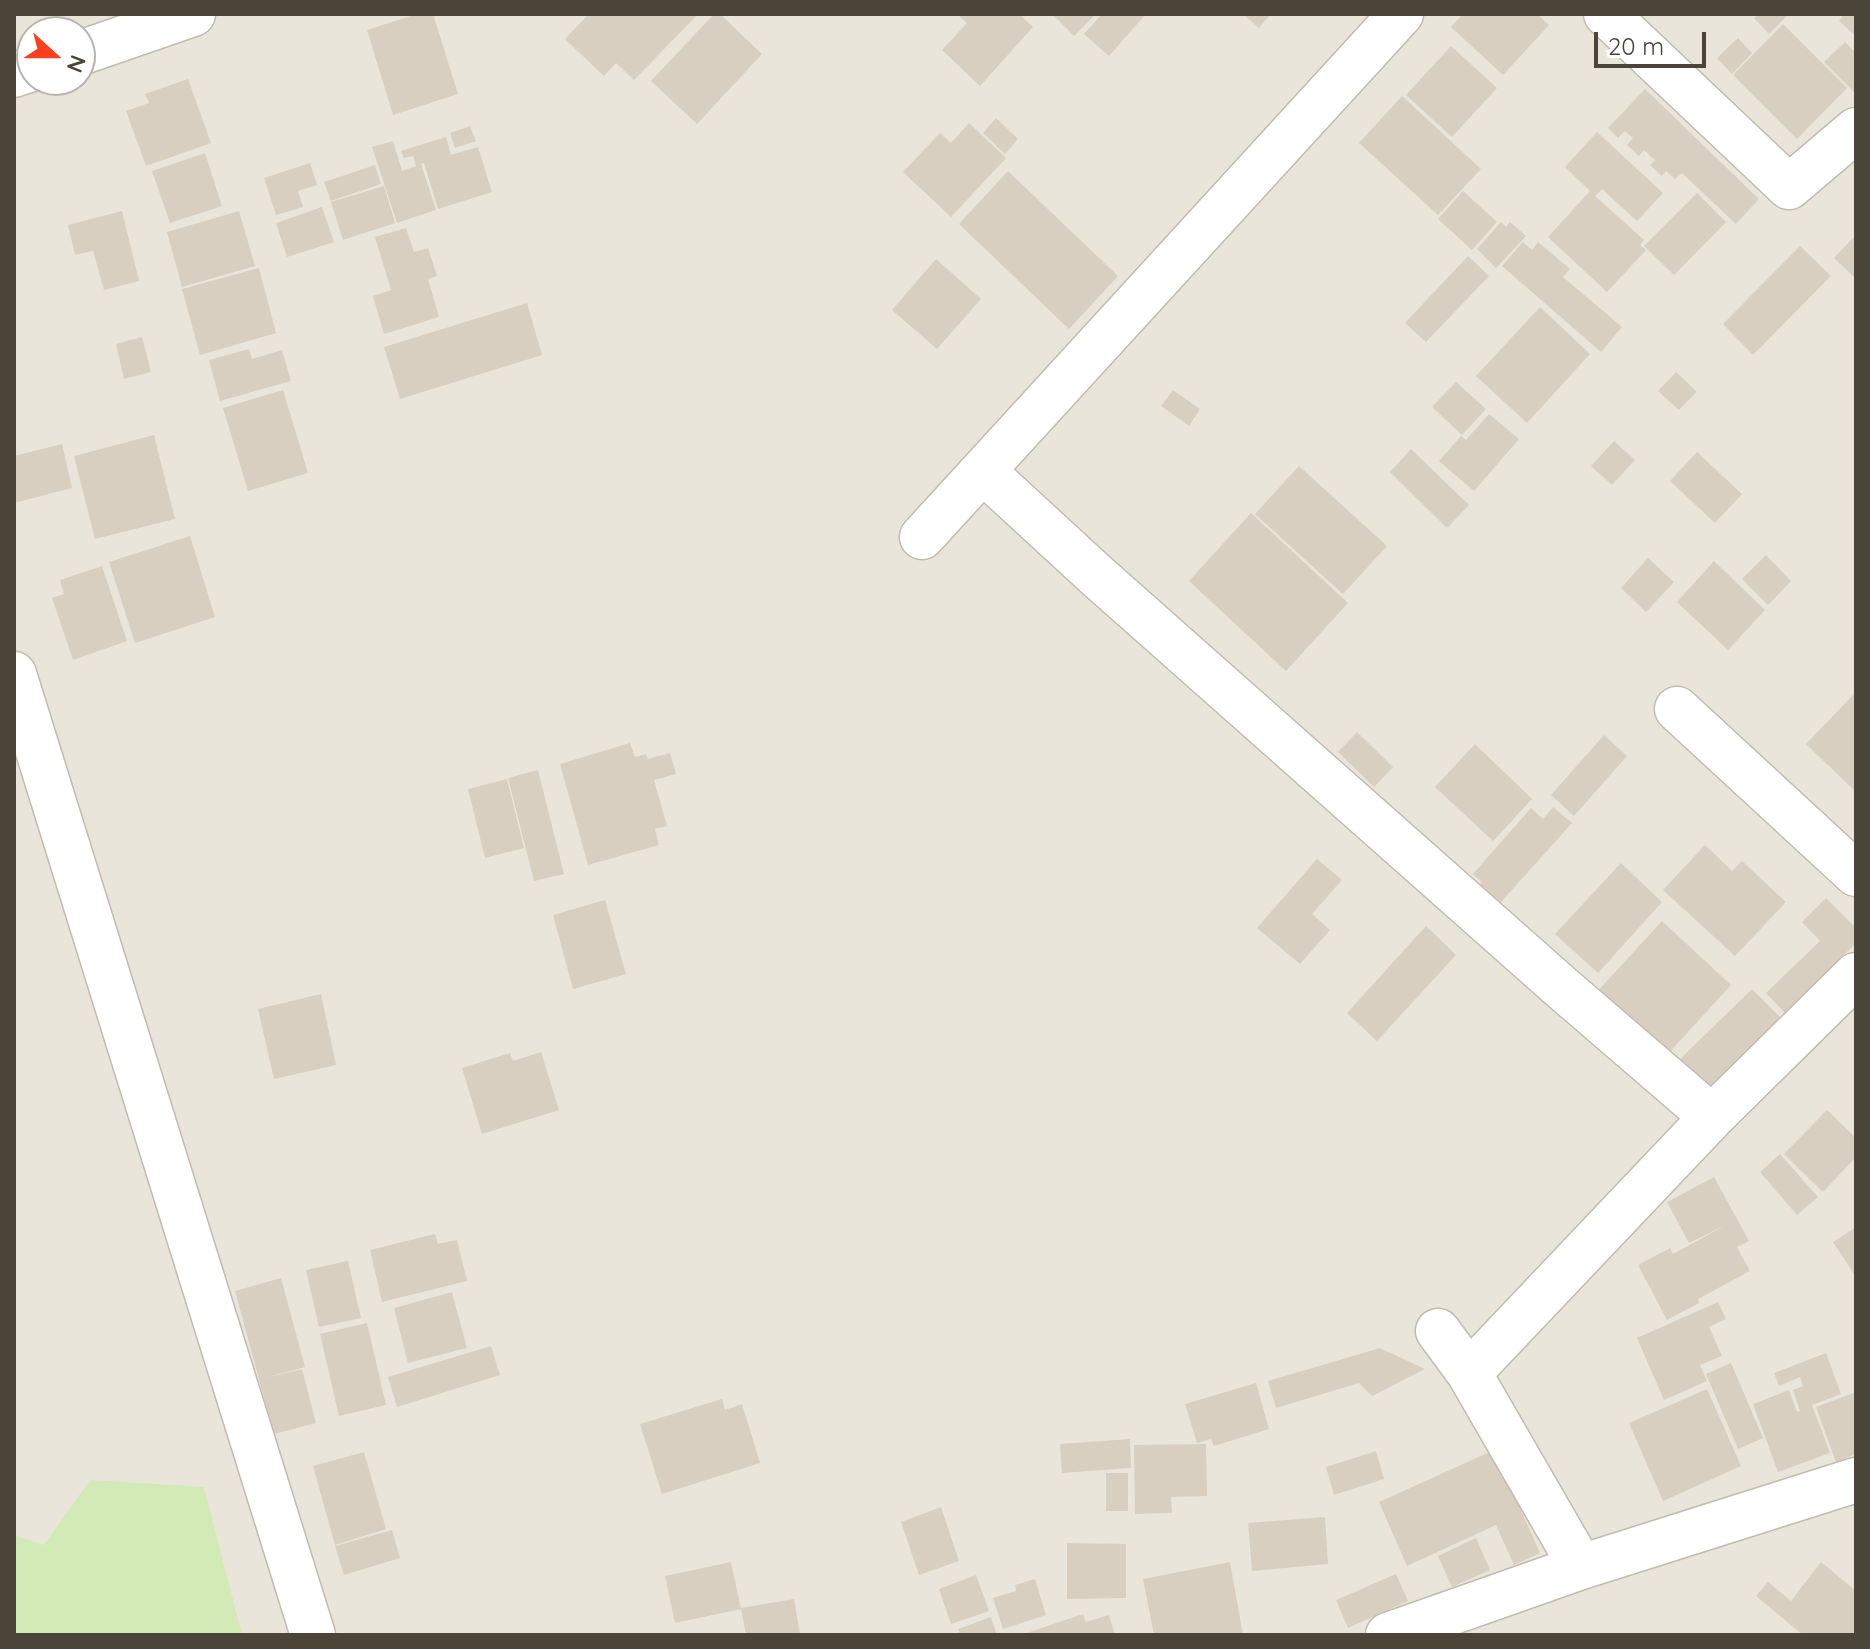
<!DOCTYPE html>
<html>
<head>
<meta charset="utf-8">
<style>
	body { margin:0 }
	#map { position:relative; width:1870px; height:1649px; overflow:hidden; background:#f6f3ec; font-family:Quicksand,sans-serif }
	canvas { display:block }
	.frame { position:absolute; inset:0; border:16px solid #4b4439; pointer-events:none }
	.north { position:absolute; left:16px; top:16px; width:80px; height:80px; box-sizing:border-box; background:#fff; border:2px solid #b7b4b0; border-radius:50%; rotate:111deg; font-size:22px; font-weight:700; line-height:32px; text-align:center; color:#4b4439 }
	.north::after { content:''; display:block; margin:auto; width:28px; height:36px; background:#fc3f1d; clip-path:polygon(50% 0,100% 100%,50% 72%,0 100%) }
	.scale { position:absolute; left:1594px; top:32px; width:112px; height:36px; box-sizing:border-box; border:4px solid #4b4439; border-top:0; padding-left:10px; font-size:24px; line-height:28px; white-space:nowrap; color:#4b4439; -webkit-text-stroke:6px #fff; paint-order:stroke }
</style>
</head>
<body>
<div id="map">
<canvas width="1870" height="1649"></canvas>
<div class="frame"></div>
<div class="north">N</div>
<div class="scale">20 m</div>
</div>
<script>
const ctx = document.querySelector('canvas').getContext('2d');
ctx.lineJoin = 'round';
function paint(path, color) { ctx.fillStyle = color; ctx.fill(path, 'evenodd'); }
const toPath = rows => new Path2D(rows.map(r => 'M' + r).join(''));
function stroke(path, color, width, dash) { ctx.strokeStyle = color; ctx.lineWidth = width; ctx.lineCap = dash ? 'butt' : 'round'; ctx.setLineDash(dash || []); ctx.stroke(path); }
paint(toPath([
	[14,14,1856,14,1856,1635,14,1635],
	[32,32,80,32,80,80,32,80]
]), '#eae5da');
paint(toPath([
	[90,1480,204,1487,242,1635,14,1635,14,1535,44,1545]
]), '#d2eab5');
paint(toPath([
	[417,14,433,14,458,94,393,115,367,30],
	[589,14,698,14,634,80,616,63,604,76,565,39],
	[714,14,720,14,762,54,697,124,651,81],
	[957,14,1019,14,1033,27,980,86,942,50,967,23],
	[1052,14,1096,14,1074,36],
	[1102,14,1146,14,1109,56,1084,34],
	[1243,14,1271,14,1259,28],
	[1463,14,1537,14,1549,25,1503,75,1451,27],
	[1758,14,1789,14,1769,34,1754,18],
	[1844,14,1856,14,1856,36,1839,21],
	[1783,24,1847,88,1797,139,1733,75],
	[1738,38,1752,53,1732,74,1717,58],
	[1845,42,1856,53,1856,94,1824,62],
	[1451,46,1497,88,1452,137,1406,95],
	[188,79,211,143,146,166,126,111,149,103,145,94],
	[1645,89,1759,199,1736,224,1682,173,1675,179,1666,171,1662,176,1650,165,1655,160,1644,150,1639,156,1627,145,1633,138,1625,131,1618,138,1608,128],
	[1402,96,1481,169,1438,215,1359,143],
	[996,118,1018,139,1005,154,983,133],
	[969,123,1006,158,951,217,903,172,940,133,951,143],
	[470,126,476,141,455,148,450,133],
	[1597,132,1663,193,1637,221,1602,189,1595,196,1644,240,1640,245,1646,250,1607,292,1548,237,1590,191,1565,167],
	[446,137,451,155,478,147,492,192,438,209,424,163,421,164,436,210,397,223,372,147,393,141,402,171,416,166,413,156,404,158,401,151],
	[205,153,222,206,170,223,152,171],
	[310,163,317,185,298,191,303,207,276,215,264,178],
	[375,165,381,184,331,201,324,182],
	[1008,171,1118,276,1069,329,959,224],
	[384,186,395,223,343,240,331,202],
	[1463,191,1497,222,1472,250,1438,219],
	[1697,193,1726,222,1674,275,1644,246],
	[322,207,334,242,287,257,276,223],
	[122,211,139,281,104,290,93,251,75,255,68,225],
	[239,211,255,266,182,287,167,232],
	[1501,222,1506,227,1510,222,1526,236,1496,268,1477,249],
	[406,228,414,252,428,248,437,276,428,279,439,317,384,334,373,296,391,290,375,237],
	[1856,235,1856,279,1834,258],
	[1523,242,1532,250,1538,242,1570,269,1563,277,1622,327,1601,352,1502,266],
	[1800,246,1831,276,1753,355,1723,324],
	[1468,256,1489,276,1426,342,1405,323],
	[936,259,981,299,937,349,892,310],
	[259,268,276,333,200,355,182,289],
	[527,303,542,355,400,399,384,347],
	[1540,307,1590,354,1527,423,1476,376],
	[142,337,151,372,124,379,116,344],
	[249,349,252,359,282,350,291,381,220,401,209,360],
	[1676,372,1697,392,1679,410,1658,391],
	[1456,382,1486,409,1462,435,1432,407],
	[283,390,308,473,248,491,223,408],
	[1173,390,1200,409,1189,426,1161,406],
	[1489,414,1519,439,1474,491,1439,461,1461,436,1466,440],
	[154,435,175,519,95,539,74,456],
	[1614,441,1635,460,1612,485,1591,466],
	[62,444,72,488,14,503,14,456],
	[1411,449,1469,505,1447,528,1390,472],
	[1697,452,1742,494,1715,523,1670,481],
	[1299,466,1387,546,1343,594,1255,514],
	[1251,513,1348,603,1286,671,1189,581],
	[190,536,215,617,135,643,109,562],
	[1766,555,1791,581,1768,605,1742,579],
	[1648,558,1674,582,1646,612,1621,588],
	[1714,561,1765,610,1728,650,1677,602],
	[102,566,127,641,73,660,52,598,64,594,60,580],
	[1853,695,1856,697,1856,792,1806,744],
	[1357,732,1393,767,1374,787,1338,752],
	[1604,735,1627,756,1574,816,1551,795],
	[630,743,635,757,646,754,648,759,670,753,676,774,654,780,667,826,655,829,659,845,588,865,560,764],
	[1475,744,1532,799,1493,841,1435,787],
	[538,770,564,874,534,881,508,778],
	[507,779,524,848,485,858,468,789],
	[1553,807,1572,823,1501,902,1497,899,1493,904,1476,888,1482,882,1473,874,1531,808,1543,819],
	[1705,845,1732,871,1742,861,1786,902,1735,956,1663,890],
	[1317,859,1342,880,1312,914,1330,930,1300,964,1257,928],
	[1621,863,1662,902,1598,973,1555,934],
	[1826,898,1856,928,1856,943,1785,1013,1766,993,1820,941,1802,922],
	[605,900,626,974,573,989,553,915],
	[1662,921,1731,985,1666,1056,1597,992],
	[1426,926,1456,955,1377,1041,1347,1013],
	[1752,989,1780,1017,1700,1097,1671,1068],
	[321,994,336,1065,274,1079,258,1009],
	[541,1052,559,1110,482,1134,462,1068,510,1053,513,1061],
	[1827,1110,1856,1138,1856,1157,1823,1192,1784,1154],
	[1780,1154,1818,1197,1797,1215,1760,1172],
	[1714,1177,1749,1241,1737,1247,1750,1271,1698,1299,1699,1303,1667,1320,1638,1265,1670,1248,1673,1254,1726,1225,1689,1243,1667,1202],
	[1856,1227,1856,1277,1833,1242],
	[435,1234,438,1244,457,1240,467,1281,382,1302,370,1250],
	[348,1261,361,1318,319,1327,306,1270],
	[281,1278,305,1367,265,1378,302,1369,316,1423,274,1434,235,1291],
	[452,1292,467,1348,408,1363,394,1308],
	[1718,1302,1726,1319,1709,1327,1722,1356,1700,1365,1707,1381,1664,1400,1637,1338],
	[367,1323,386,1405,339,1416,320,1334],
	[491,1346,500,1375,397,1407,388,1377],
	[1380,1348,1425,1369,1372,1396,1359,1383,1276,1408,1268,1381],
	[1826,1353,1841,1394,1812,1405,1830,1453,1778,1472,1753,1404,1789,1390,1797,1412,1800,1411,1793,1390,1803,1386,1800,1377,1779,1386,1774,1373],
	[1731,1363,1763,1438,1738,1449,1706,1374],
	[1256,1383,1269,1429,1214,1446,1211,1439,1197,1443,1185,1404],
	[1707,1389,1741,1466,1663,1501,1629,1423],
	[1856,1392,1856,1454,1836,1462,1816,1407],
	[722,1399,725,1410,742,1404,760,1463,662,1494,640,1424],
	[1130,1439,1131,1468,1062,1473,1060,1444],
	[1206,1444,1207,1496,1171,1497,1172,1513,1135,1514,1134,1445],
	[1494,1450,1540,1553,1514,1565,1496,1525,1407,1566,1379,1502],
	[1376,1451,1384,1479,1334,1495,1326,1467],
	[364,1452,386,1529,335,1545,313,1466],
	[1106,1473,1128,1473,1128,1511,1106,1511],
	[941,1507,959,1561,919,1575,901,1522],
	[1325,1517,1328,1564,1252,1571,1248,1523],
	[392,1530,400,1558,344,1575,335,1546],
	[1476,1538,1490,1570,1452,1587,1438,1556],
	[1067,1543,1126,1544,1126,1598,1067,1599],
	[731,1562,741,1609,675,1623,665,1576],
	[1230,1562,1243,1635,1154,1635,1143,1579],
	[1821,1562,1856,1591,1856,1635,1803,1635,1756,1596,1768,1582,1791,1601],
	[1396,1574,1408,1601,1348,1628,1336,1600],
	[976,1575,989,1611,951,1624,939,1589],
	[1035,1579,1046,1615,1003,1629,993,1598,1016,1591,1015,1585],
	[794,1599,800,1635,746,1635,741,1608],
	[1083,1614,1086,1622,1109,1615,1115,1635,1021,1635],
	[991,1617,997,1635,960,1635,958,1629]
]), '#d8cfc1');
const minor = toPath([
	[1606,14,1789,187,1856,130],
	[80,53,193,14],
	[14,75,32,69],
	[983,471,1096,575,1561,987,1712,1117],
	[922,537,1401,14],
	[14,674,313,1635],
	[1677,709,1856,874],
	[1438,1331,1469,1373,1581,1567],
	[1469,1373,1712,1117,1856,975],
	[1388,1635,1581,1567,1856,1480]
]);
stroke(minor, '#c2bbae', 47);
stroke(minor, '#fff', 44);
</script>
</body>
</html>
